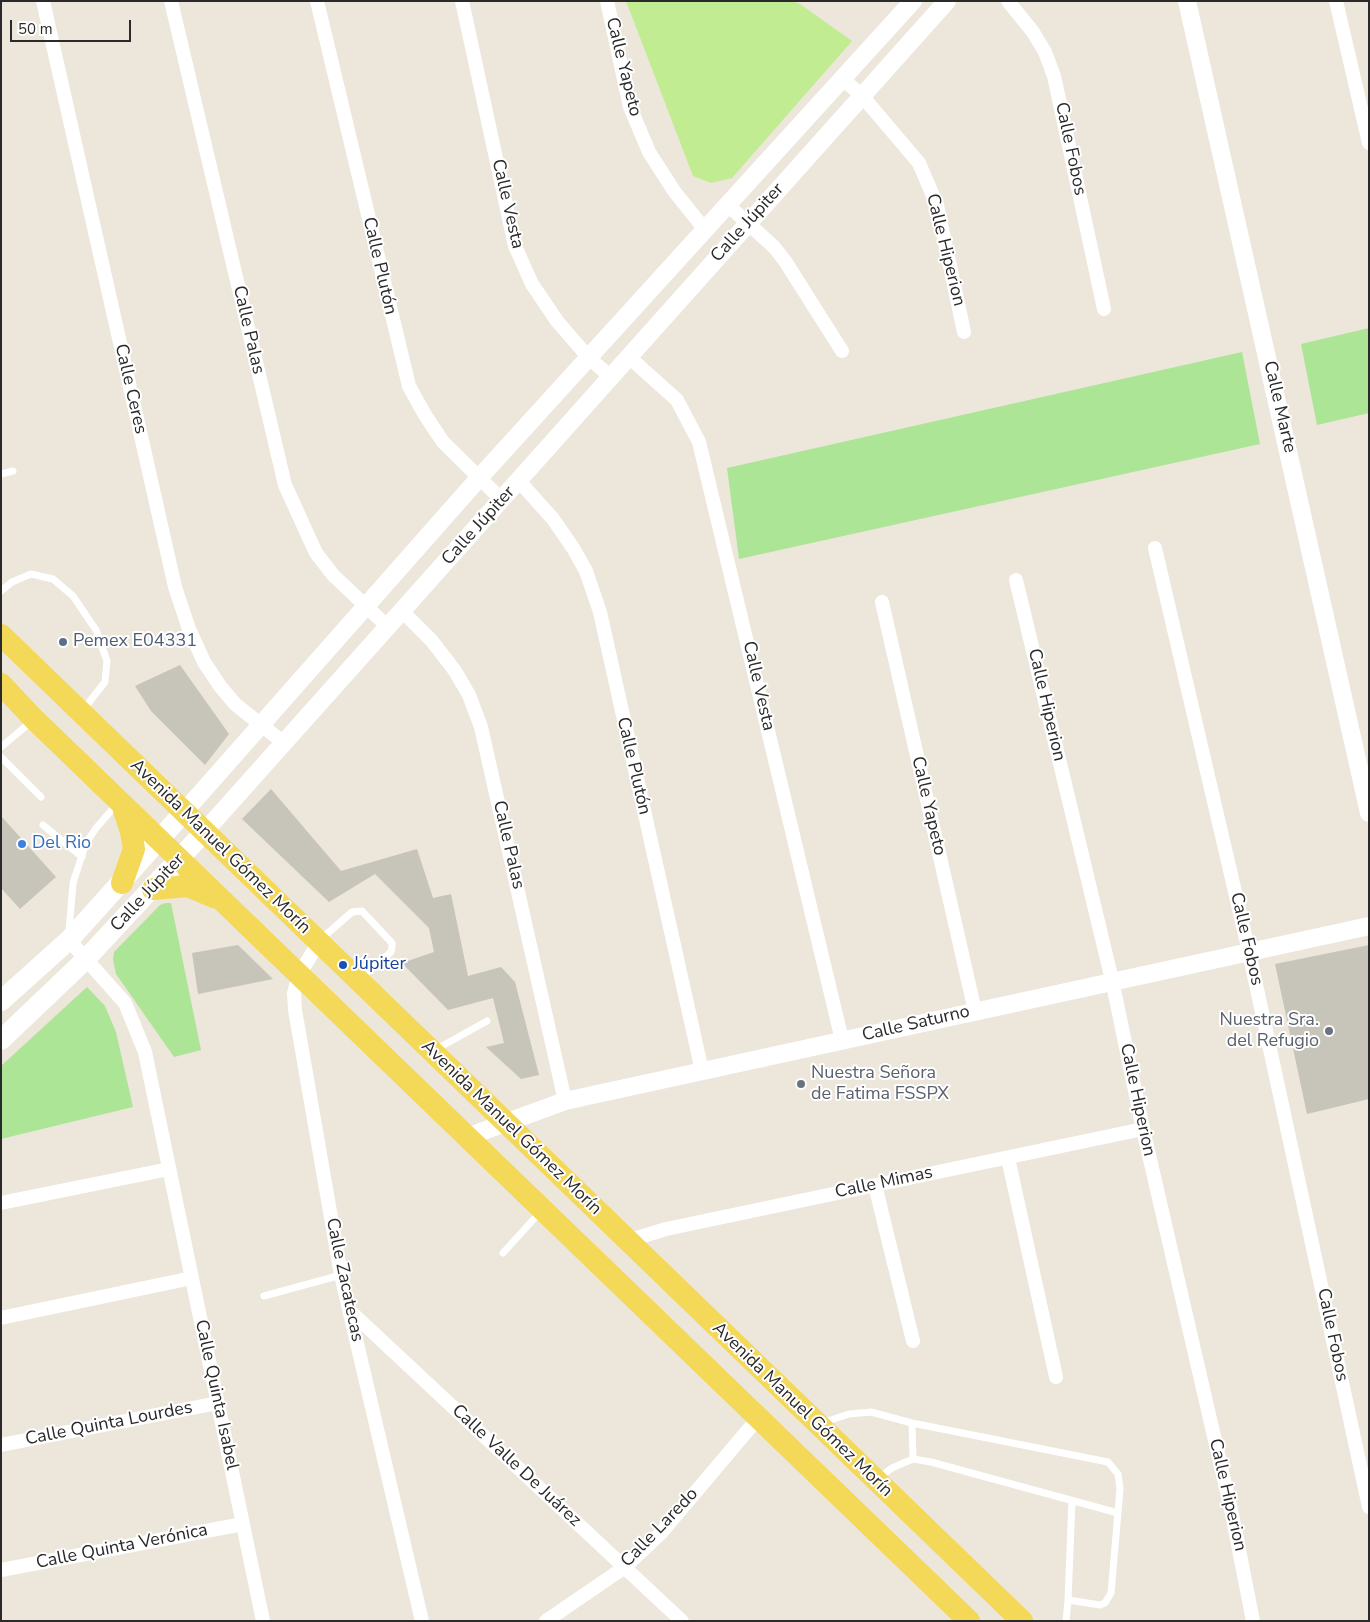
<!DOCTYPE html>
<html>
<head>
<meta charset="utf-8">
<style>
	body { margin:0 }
	#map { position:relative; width:1370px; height:1622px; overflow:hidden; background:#ece6db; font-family:"Nunito Sans",sans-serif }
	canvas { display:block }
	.frame { position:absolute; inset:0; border:2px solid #2a2a2a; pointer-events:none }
	.scale { position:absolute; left:10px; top:20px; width:121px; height:22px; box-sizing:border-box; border:2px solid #2a2a2a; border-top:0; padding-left:6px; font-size:15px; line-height:18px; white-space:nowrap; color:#2a2a2a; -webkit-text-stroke:4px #fff; paint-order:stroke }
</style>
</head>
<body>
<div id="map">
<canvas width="1370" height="1622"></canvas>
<div class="frame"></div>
<div class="scale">50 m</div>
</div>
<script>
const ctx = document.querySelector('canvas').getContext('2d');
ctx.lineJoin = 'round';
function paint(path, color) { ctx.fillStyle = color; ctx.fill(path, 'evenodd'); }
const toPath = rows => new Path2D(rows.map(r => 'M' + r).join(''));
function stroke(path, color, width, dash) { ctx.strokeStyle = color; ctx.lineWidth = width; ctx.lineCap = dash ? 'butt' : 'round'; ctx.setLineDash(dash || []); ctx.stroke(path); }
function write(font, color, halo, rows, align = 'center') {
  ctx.font = font + ' "Nunito Sans",sans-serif'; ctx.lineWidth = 4; ctx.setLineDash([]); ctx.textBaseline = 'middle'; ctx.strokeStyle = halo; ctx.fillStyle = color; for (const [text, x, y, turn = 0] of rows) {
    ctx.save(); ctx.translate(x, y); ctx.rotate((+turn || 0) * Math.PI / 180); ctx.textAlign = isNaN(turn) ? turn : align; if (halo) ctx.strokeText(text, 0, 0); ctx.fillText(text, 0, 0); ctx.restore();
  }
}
paint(toPath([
	[1369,328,1369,413,1317,425,1301,344],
	[1242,352,1260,444,739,559,727,468],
	[166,903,171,903,201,1050,174,1057,116,974,113,960,114,952,160,905],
	[87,987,105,1006,116,1032,133,1107,1,1139,1,1066]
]), '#ade596');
paint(toPath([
	[626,1,792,1,800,4,852,41,732,178,711,183,693,176]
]), '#c1ec91');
paint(toPath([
	[180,665,229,734,205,765,151,711,135,686],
	[271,789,341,871,417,849,433,898,451,894,468,976,501,967,515,982,539,1075,521,1079,486,1047,504,1043,493,998,448,1010,402,963,434,952,429,928,375,874,329,902,242,819],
	[1,816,56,877,20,909,1,888],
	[238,945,273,979,198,994,192,953],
	[1369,945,1369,1099,1307,1114,1275,964]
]), '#c7c4ba');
stroke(toPath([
	[1,474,13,471],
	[1,591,12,582,31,574,53,579,73,596,96,630,107,661,105,682,83,710],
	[1,747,32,721],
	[1,757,41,797],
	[43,825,82,857],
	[69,932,73,883,86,843,96,828,117,804],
	[321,939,352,912,362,911,392,943,392,947,391,952,361,978],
	[435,1050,487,1021],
	[503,1253,541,1211],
	[264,1296,341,1275],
	[822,1423,849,1414,871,1412,912,1423],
	[913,1459,912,1423,1108,1462,1118,1474,1120,1489,1111,1593,1105,1603,1100,1605,1068,1600,1072,1501],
	[879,1478,892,1468,913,1459,931,1462,1118,1513],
	[1066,1621,1068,1600]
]), '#fff', 7);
stroke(toPath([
	[43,1,175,587,189,629,204,662,220,686,235,704,284,743],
	[171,1,285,485,316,553,333,575,388,627],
	[317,1,409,386,425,415,443,442,502,500],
	[462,1,515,246,532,284,557,321,589,358,611,377],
	[607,1,630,107,649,152,674,191,706,231],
	[1008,1,1033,32,1045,52,1054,76,1104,309],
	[1336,1,1369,143],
	[843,79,863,97,919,163,937,205,964,332],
	[729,206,774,247,785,261,842,351],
	[629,357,677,400,699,442,842,1040],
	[519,481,553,519,573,548,586,571,600,612,702,1071],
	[1155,548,1249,952,1369,1507],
	[1016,580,1112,980,1143,1129,1232,1514,1253,1621],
	[882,602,975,1011],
	[402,611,432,641,455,671,469,695,481,727,565,1101],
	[69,940,125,1003,145,1052,263,1621],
	[319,942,299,975,294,993,295,1010,341,1275,422,1621],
	[1008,1158,1056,1377],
	[875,1185,913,1341],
	[1,1203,169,1169],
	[627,1241,666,1229,1143,1129],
	[350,1311,682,1621],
	[1,1318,192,1278],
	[1,1445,218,1403],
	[1,1570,243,1524],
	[546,1621,625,1567,661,1533,759,1417]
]), '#fff', 14);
stroke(toPath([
	[1187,1,1369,813],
	[184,812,479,478,913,1],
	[205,831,947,1],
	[467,1137,565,1101,1369,926]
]), '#fff', 18);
stroke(toPath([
	[1,1001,69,940,184,812],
	[1,1040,85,960,205,831]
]), '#fff', 20);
stroke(toPath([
	[1,635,1022,1621],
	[1,684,34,719,969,1621],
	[122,804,131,832,134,849,122,883],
	[153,889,188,886,214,897]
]), '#f4d858', 22);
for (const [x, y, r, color] of [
	[63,642,5,"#5c6f8a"],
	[22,844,5,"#3f7fe0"],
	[343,965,5,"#1a4fb4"],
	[1329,1031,5,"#6b7280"],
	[801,1084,5,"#6b7280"]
]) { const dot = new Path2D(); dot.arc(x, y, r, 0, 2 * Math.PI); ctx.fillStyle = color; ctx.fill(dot); stroke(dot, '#fff', 2); }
write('18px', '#2a2a2a', '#fff', [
	["Calle Yapeto",623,67,76],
	["Calle Fobos",1070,149,78],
	["Calle Vesta",507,204,77],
	["Calle Júpiter",748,223,-48],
	["Calle Hiperion",945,250,76],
	["Calle Plutón",379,266,77],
	["Calle Palas",248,330,77],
	["Calle Ceres",130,389,77],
	["Calle Marte",1279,407,77],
	["Calle Júpiter",479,526,-48],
	["Calle Vesta",758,686,77],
	["Calle Hiperion",1046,705,77],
	["Calle Plutón",633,766,77],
	["Calle Yapeto",928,806,77],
	["Calle Palas",508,845,77],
	["Avenida Manuel Gómez Morín",220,847,44],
	["Calle Júpiter",148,893,-47],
	["Calle Fobos",1246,939,77],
	["Calle Saturno",916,1024,-13],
	["Calle Hiperion",1137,1100,78],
	["Avenida Manuel Gómez Morín",511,1128,44],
	["Calle Mimas",884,1183,-12],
	["Calle Zacatecas",344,1280,78],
	["Calle Fobos",1332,1335,78],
	["Calle Quinta Isabel",216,1395,78],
	["Avenida Manuel Gómez Morín",802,1410,44],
	["Calle Quinta Lourdes",109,1424,-11],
	["Calle Valle De Juárez",516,1466,43],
	["Calle Hiperion",1227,1495,77],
	["Calle Laredo",660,1528,-46],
	["Calle Quinta Verónica",122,1547,-11]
]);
write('18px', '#4e5e75', '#fff', [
	["Pemex E04331",73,642]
], 'left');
write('18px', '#366cbe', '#fff', [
	["Del Rio",32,844]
], 'left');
write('18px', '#164399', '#fff', [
	["Júpiter",353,965]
], 'left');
write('18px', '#5b616d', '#fff', [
	["Nuestra Sra.",1319,1021],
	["del Refugio",1319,1042],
	["Nuestra Señora",811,1074,"left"],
	["de Fatima FSSPX",811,1095,"left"]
], 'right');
</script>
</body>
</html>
